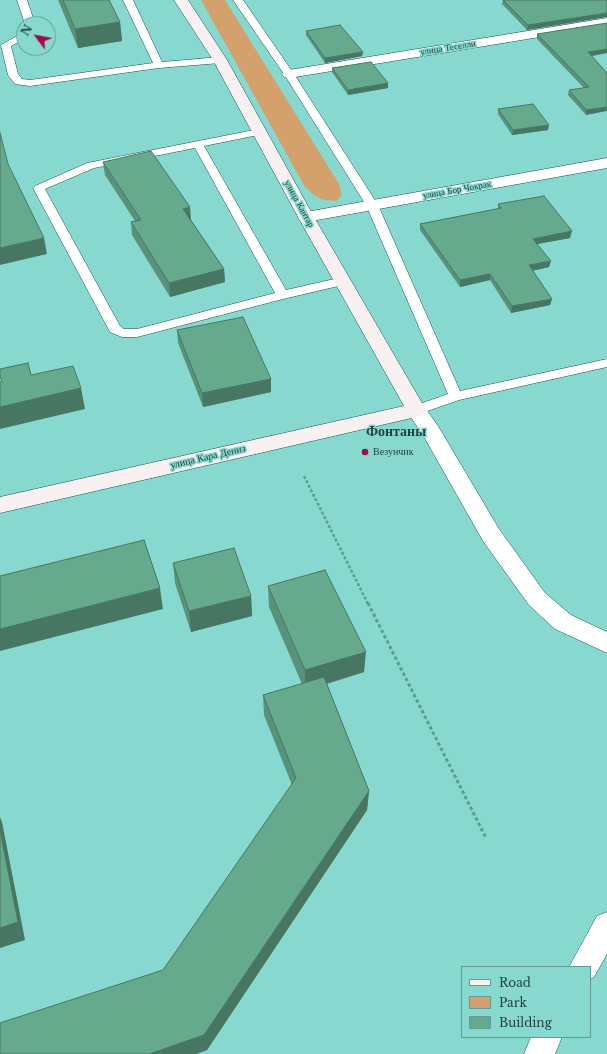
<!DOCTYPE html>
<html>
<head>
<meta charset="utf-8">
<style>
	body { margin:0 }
	#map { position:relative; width:607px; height:1054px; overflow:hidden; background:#87d9cf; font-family:"Libre Baskerville",serif }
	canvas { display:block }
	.legend { position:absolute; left:461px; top:966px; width:130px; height:72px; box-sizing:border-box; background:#87d9cf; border:1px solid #5e9d95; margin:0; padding:5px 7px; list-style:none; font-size:12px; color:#21433f }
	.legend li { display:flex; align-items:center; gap:8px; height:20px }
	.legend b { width:20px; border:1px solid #5e9d95 }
	.north { position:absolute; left:16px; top:16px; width:40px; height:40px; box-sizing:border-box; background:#87d9cf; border:1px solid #5e9d95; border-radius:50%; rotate:302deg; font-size:11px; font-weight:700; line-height:16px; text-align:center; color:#21433f }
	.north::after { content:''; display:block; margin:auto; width:14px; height:18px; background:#a20949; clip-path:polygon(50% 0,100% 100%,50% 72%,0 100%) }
</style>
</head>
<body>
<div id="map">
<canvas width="607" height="1054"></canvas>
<ul class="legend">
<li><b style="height:5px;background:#f9f0f2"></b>Road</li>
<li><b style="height:11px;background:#d4a06c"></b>Park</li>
<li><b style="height:11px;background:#66aa8e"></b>Building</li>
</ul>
<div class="north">N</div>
</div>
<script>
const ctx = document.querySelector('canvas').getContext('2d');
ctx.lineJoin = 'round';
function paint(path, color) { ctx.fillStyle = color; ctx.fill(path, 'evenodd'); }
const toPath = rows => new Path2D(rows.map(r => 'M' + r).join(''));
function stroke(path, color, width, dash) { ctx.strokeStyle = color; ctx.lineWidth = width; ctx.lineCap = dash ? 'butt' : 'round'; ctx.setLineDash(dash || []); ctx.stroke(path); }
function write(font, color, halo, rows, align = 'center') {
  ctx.font = font + ' "Libre Baskerville",serif'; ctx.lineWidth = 3; ctx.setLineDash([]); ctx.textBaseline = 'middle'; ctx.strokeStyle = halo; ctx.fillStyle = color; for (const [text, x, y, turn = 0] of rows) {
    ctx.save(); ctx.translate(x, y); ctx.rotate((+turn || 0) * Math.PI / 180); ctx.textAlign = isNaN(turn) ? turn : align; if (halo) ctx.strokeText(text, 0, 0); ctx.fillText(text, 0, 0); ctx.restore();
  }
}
paint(toPath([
	[201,0,225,0,339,184,342,195,336,201,325,200,315,196,305,187]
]), '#d4a06c');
const service = toPath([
	[17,0,27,0,35,24,25,24,17,0],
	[123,0,133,0,162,62,220,57,225,60,220,63,159,68,30,86,15,84,8,75,1,45,24,32,24,39,11,46,18,74,22,79,30,80,153,63,123,0],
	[233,0,243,0,294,74,378,205,460,391,607,359,607,367,459,400,416,415,411,413,409,410,411,407,448,394,366,205,284,74,233,0],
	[259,129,264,132,263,134,204,146,286,290,343,277,347,278,349,281,347,284,283,299,137,337,122,337,110,332,33,188,35,186,87,163,259,129],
	[195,148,275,293,137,329,124,329,120,326,45,189,94,168,195,148]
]);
const minor = toPath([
	[607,18,607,26,289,78,284,77,282,74,284,71,289,70,607,18],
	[607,158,607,168,306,222,300,221,298,217,300,213,306,212,607,158],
	[416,403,423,405,438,426,499,529,545,593,571,615,607,632,607,653,555,629,529,605,483,541,423,435,406,410,409,405,416,403],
	[607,912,607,954,594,977,590,979,590,967,569,967,597,916,607,912],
	[531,1037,562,1037,555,1054,524,1054,531,1037]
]);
const secondary = toPath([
	[174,0,188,0,227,60,314,217,426,410,423,415,416,417,0,513,0,497,404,406,298,217,213,60,174,0]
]);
stroke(service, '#11554f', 1);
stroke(minor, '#11554f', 1);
stroke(secondary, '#11554f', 1);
stroke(toPath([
	[304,476,368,604]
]), '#5e9d95', 2.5, [3, 2]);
stroke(toPath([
	[368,603,486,838]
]), '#5e9d95', 3, [3.5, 2.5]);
paint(service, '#fff');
paint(minor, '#fff');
paint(secondary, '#f9f0f2');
paint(toPath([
	[58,0,109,0,120,22,122,41,78,48],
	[503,0,607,0,527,30,502,4],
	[306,31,363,52,362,56,325,63,306,35],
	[537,34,592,56,607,73,586,115,568,95,569,90,584,88,537,39],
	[332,68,388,88,348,95,332,72],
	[498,109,548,130,512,135,498,114],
	[103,162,191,220,224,269,225,282,170,297,132,235,131,222,135,221,105,175],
	[498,204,570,238,537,244,549,267,532,271,552,299,550,305,511,313,490,280,460,287,420,230,420,224,498,209],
	[177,330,271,379,271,392,203,407,178,343],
	[173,563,251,596,252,616,191,632,175,583],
	[268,586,364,672,327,684,369,791,367,810,207,1050,196,1054,0,1054,163,970,292,785,264,715,263,695,302,684,269,607]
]), '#58927a');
paint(toPath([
	[607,13,607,17,527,30,528,25],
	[120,22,122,41,78,48,75,29],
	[607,49,607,53,587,57,588,52],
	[363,52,362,56,325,63,325,58],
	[388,83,388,88,348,95,348,90],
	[607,107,607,111,586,115,586,110],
	[549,125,548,130,512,135,513,130],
	[190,207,191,220,184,222,183,209],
	[572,231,570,238,532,245,533,239],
	[44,238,47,254,0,265,0,248],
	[551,261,549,267,527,272,529,265],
	[224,269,225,282,170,297,169,283],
	[490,274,490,280,460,287,460,280],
	[552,299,550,305,511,313,512,306],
	[271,379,271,392,203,407,202,393],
	[81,388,85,409,0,429,0,407],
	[160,588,163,609,0,651,0,629],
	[251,596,252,616,191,632,189,611],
	[366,652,364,672,305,690,305,670],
	[369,791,367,810,207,1050,196,1054,149,1054],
	[0,817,2,822,25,940,0,948]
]), '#477763');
const building = toPath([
	[63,0,109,0,120,22,75,29,63,0],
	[503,0,607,0,607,13,528,25,503,0],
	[607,23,607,49,588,52,607,73,607,107,586,110,569,90,589,87,537,34,607,23],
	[340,25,363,52,325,58,306,31,340,25],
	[371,62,388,83,348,90,332,68,371,62],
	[533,104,549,125,513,130,498,109,533,104],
	[0,133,8,164,44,238,0,248,0,133],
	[151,151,190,207,183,209,224,269,169,283,131,222,141,220,103,162,151,151],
	[544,196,572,231,533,239,551,261,529,265,552,299,512,306,490,274,460,280,420,224,501,208,498,204,544,196],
	[243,317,271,379,202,393,177,330,243,317],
	[28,363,31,375,73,366,81,388,0,407,0,382,2,382,0,376,0,369,28,363],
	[144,540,160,588,0,629,0,576,144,540],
	[234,548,251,596,189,611,173,563,234,548],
	[325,570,366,652,305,670,268,586,325,570],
	[324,677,369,791,204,1035,149,1054,0,1054,0,1023,163,970,296,778,263,695,324,677],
	[0,830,18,922,0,928,0,830]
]);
paint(building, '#66aa8e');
stroke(building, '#477763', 1);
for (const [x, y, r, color] of [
	[365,452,4,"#a20949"]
]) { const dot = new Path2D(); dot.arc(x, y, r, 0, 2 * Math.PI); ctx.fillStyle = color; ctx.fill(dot); stroke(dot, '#87d9cf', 1.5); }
write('9px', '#21433f', '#87d9cf', [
	["улица Теселли",448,48,-9],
	["улица Бор Чокрак",457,190,-10],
	["улица Кантар",299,204,61]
]);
write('10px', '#21433f', '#87d9cf', [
	["Везунчик",373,452]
], 'left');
write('10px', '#21433f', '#87d9cf', [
	["улица Кара Дениз",208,457,-13]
]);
write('bold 14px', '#21433f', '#87d9cf', [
	["Фонтаны",396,432]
]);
</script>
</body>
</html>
